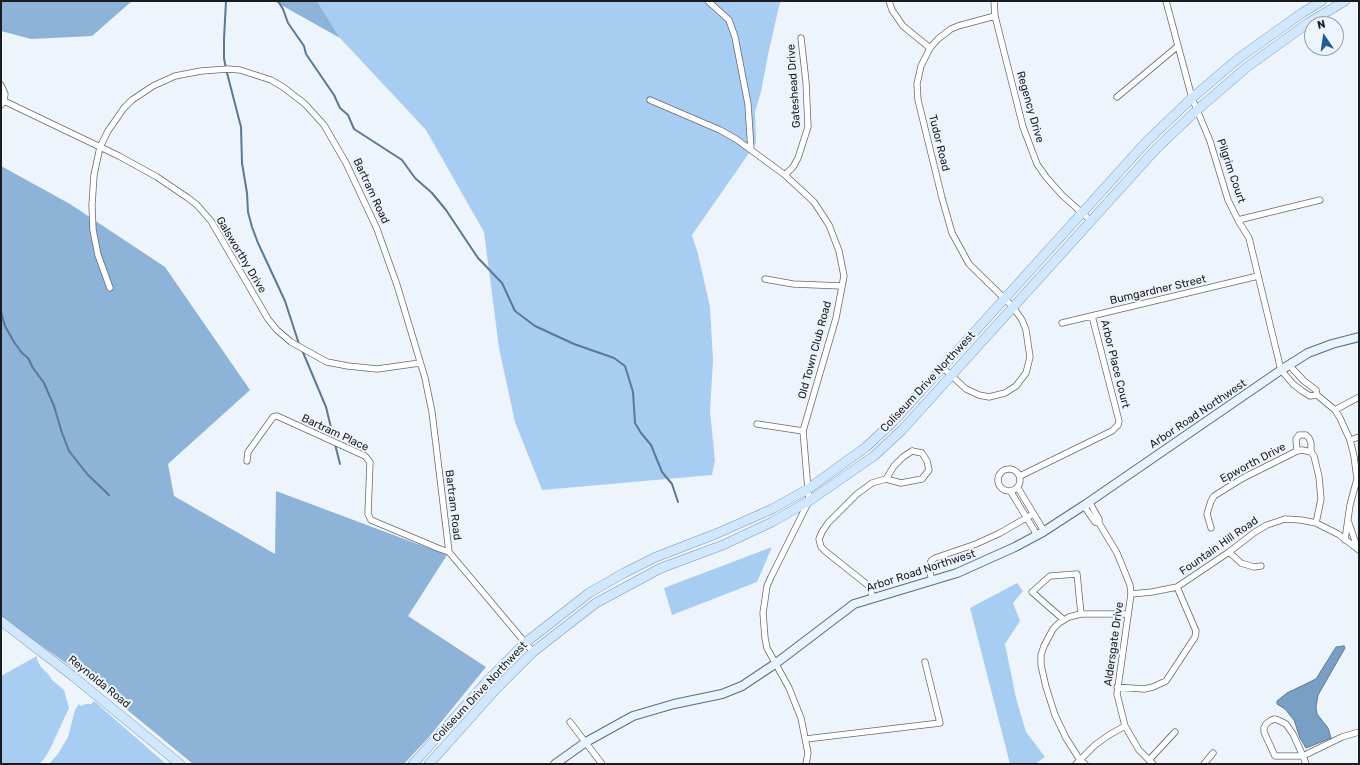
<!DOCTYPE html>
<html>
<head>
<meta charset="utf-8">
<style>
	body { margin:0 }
	#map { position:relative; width:1360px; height:765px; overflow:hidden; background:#edf4fb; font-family:Rubik,sans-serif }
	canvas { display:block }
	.frame { position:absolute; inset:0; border:2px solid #1a1d1f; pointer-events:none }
	.north { position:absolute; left:1304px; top:16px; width:40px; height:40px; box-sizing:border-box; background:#edf4fb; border:1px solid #999ea3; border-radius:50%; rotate:347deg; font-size:11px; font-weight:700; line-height:16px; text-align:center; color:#1a1d1f }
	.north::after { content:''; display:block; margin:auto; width:14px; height:18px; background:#1e5c93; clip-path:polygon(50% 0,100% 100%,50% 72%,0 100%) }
</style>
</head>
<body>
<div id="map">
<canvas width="1360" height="765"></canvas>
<div class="frame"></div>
<div class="north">N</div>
</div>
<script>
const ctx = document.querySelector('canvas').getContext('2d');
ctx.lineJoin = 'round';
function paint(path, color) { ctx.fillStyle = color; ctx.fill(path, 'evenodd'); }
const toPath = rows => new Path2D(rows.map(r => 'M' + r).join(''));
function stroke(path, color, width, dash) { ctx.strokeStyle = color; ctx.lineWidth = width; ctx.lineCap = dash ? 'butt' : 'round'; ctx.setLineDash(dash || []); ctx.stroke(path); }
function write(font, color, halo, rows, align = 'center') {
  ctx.font = font + ' Rubik,sans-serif'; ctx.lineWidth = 4; ctx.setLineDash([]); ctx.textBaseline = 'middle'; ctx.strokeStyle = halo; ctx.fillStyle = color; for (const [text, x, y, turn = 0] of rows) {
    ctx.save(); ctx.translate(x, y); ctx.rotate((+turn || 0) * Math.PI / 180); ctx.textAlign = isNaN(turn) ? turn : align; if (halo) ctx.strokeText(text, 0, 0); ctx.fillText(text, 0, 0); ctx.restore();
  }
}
paint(toPath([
	[317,1,781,1,779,6,768,55,761,92,755,112,756,143,692,235,698,254,710,307,713,360,710,412,715,460,712,475,542,490,515,422,499,348,484,232,426,130,340,38],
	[772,547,757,582,672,615,664,588],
	[1017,583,1023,591,1013,603,1020,621,1005,644,1016,698,1026,732,1045,757,1035,764,1010,764,970,608],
	[37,656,37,660,41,667,49,675,52,680,64,690,69,708,50,749,44,759,39,764,1,764,1,676],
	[94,701,166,764,49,764,58,754,68,737,75,710,79,704,81,706,86,704,91,704]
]), '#a8cdf2');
paint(toPath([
	[1,1,132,1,92,36,31,39,1,31],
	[274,1,317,1,340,38],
	[1,166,70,204,165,267,250,390,168,464,174,496,275,554,276,491,447,555,408,616,486,667,429,737,404,764,193,764,97,685,1,617]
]), '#8db3d9');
const water = toPath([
	[1344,646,1345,648,1318,695,1316,707,1317,714,1328,728,1331,738,1306,748,1300,738,1294,720,1285,709,1277,704,1277,701,1287,693,1316,679,1336,647,1344,646]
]);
paint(water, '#7a9fc4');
stroke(water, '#5d7892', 1);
stroke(toPath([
	[226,1,224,39,224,58,226,69,241,127,242,163,247,193,248,212,252,227,258,243,285,301,299,344],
	[278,1,283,9,288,23,304,46,306,54,334,95,340,108,348,115,354,129,402,160,415,178,432,193,446,210,478,258,502,283,515,311,535,326,574,344,614,358,625,366,633,392,635,423,641,433,651,445,662,472,672,484,678,502],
	[1,312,5,326,14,342,22,353,28,358,33,368,44,383,54,406,62,433,69,451,88,475,109,495],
	[302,350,326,407,334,440],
	[335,444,340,464]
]), '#5d7892', 2);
const street = toPath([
	[708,1,729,20,735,37,748,104,751,150],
	[889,1,892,10,903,26,930,48],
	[994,1,995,16,1023,127,1037,164,1046,177,1062,195,1091,221],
	[1166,1,1192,98,1210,141,1228,200,1239,222,1249,238,1281,370,1293,384,1302,391,1310,396,1317,395,1335,410,1340,418,1350,440,1354,456,1357,479,1350,505,1345,540],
	[1,85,5,94,4,101,1,105],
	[1117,97,1178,46],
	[650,100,720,130,736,139,785,175,814,202,829,225,839,251,844,276,836,318,803,431,809,501,771,577,767,586,763,613,765,638,767,648,789,688,801,718,808,753,806,764],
	[4,101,119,156,157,177,188,198,197,205,211,221,268,319,277,330,291,342,327,362,348,366,377,369,420,363],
	[785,175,793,167,798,158,808,127,806,82,801,38],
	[1238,220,1320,200],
	[765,279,793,284,842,286],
	[110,288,98,255,93,230,92,205,94,175,100,147,108,131,124,108,132,100,153,86,175,76,201,71,228,69,240,70,271,80,283,87,305,104,324,125,346,163,377,229,397,285,425,378,432,412,449,552,533,652],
	[1062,323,1258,276],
	[1289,365,1304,381,1316,390,1317,395],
	[942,367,966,389,979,395,989,397,1005,393,1016,386,1026,373,1030,357,1026,330,1022,320,1013,307,969,264,952,233,942,198,918,100,917,84,921,66,930,48,938,39,951,29,958,26,995,16],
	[1335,410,1359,397],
	[757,424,803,431],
	[1350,440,1359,437],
	[912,451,922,453,927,461,929,470,922,479,901,483,886,479,894,466,903,457,912,451],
	[1297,451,1296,439,1299,435,1306,435,1309,438,1311,443,1311,452],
	[247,461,248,452,273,417,277,416,365,456,370,462,368,514,371,520,440,549,449,552],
	'998 480a11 11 0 1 1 22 0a11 11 0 1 1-22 0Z',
	[1020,476,1112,431,1118,425,1119,421,1092,316],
	[1018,488,1044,531],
	[1011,492,1037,535],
	[1086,504,1091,505,1099,519,1099,523,1117,553,1130,585,1131,594,1117,694,1125,726,1139,750,1153,764],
	[1086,504,1086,509,1095,522,1099,523],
	[1349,523,1355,541,1359,547],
	[1211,528,1207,514,1211,501,1214,496,1243,478,1297,451,1302,450,1311,452,1314,456,1319,477,1321,499,1316,523],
	[1229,552,1241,563,1254,567,1261,566],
	[932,581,929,567,931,561,935,558,976,544,1000,533,1033,514],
	[1131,594,1152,592,1177,587,1229,552,1255,532,1267,525,1285,519,1301,520,1316,523,1338,534,1359,550],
	[873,598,869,586,825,551,821,547,819,539,822,532,828,523,857,494,872,483,886,479],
	[1064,620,1032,592,1050,576,1077,574,1081,614],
	[1117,687,1144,689,1153,687,1166,681,1195,637,1196,631,1193,624,1177,587],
	[570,722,602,764],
	[806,739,940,723,925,662],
	[1149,760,1175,732],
	[1076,764,1095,745,1109,735,1125,726],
	[1085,764,1080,760,1066,738,1055,715,1046,687,1041,665,1041,655,1044,646,1053,629,1059,623,1069,617,1081,614,1128,614],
	[1204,764,1213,753],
	[1306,764,1303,756,1293,734,1286,724,1278,720,1274,719,1270,721,1266,724,1264,728,1264,732,1275,756,1303,756,1342,737,1359,732]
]);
const secondary = toPath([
	[555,764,586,742,633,716,674,704,722,694,742,686,775,664,854,604,957,573,1015,547,1043,532,1086,504,1281,370,1308,353,1332,344,1359,337]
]);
const primary = toPath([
	[1,621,74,677,180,764],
	[413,764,488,680,525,643,589,593,624,573,656,557,718,533,772,509,808,489,866,447,894,421,1147,141,1192,98,1239,58,1302,13,1322,1],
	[429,764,497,688,533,652,596,603,661,568,723,545,772,522,809,501,874,456,902,430,1156,149,1197,110,1247,67,1308,23,1345,1]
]);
stroke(street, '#646a70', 7);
stroke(secondary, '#646a70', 10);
stroke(primary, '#7c96af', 10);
stroke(street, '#fff', 5.5);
stroke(secondary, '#e7f3fe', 8);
stroke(primary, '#d0e7fe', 9);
write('11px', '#1a1d1f', '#edf4fb', [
	["Gateshead Drive",794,86,-94],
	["Regency Drive",1030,107,74],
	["Tudor Road",939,143,76],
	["Pilgrim Court",1231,171,71],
	["Bartram Road",371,191,65],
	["Galsworthy Drive",241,255,59],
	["Bumgardner Street",1158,290,-13],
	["Old Town Club Road",815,350,-75],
	["Arbor Place Court",1115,364,76],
	["Coliseum Drive Northwest",928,382,-47],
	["Arbor Road Northwest",1198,414,-34],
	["Bartram Place",335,433,25],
	["Epworth Drive",1253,463,-28],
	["Bartram Road",453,505,83],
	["Fountain Hill Road",1219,546,-35],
	["Arbor Road Northwest",921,571,-18],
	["Aldersgate Drive",1114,644,-82],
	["Reynolda Road",99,682,39],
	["Coliseum Drive Northwest",480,692,-47]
]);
</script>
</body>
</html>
